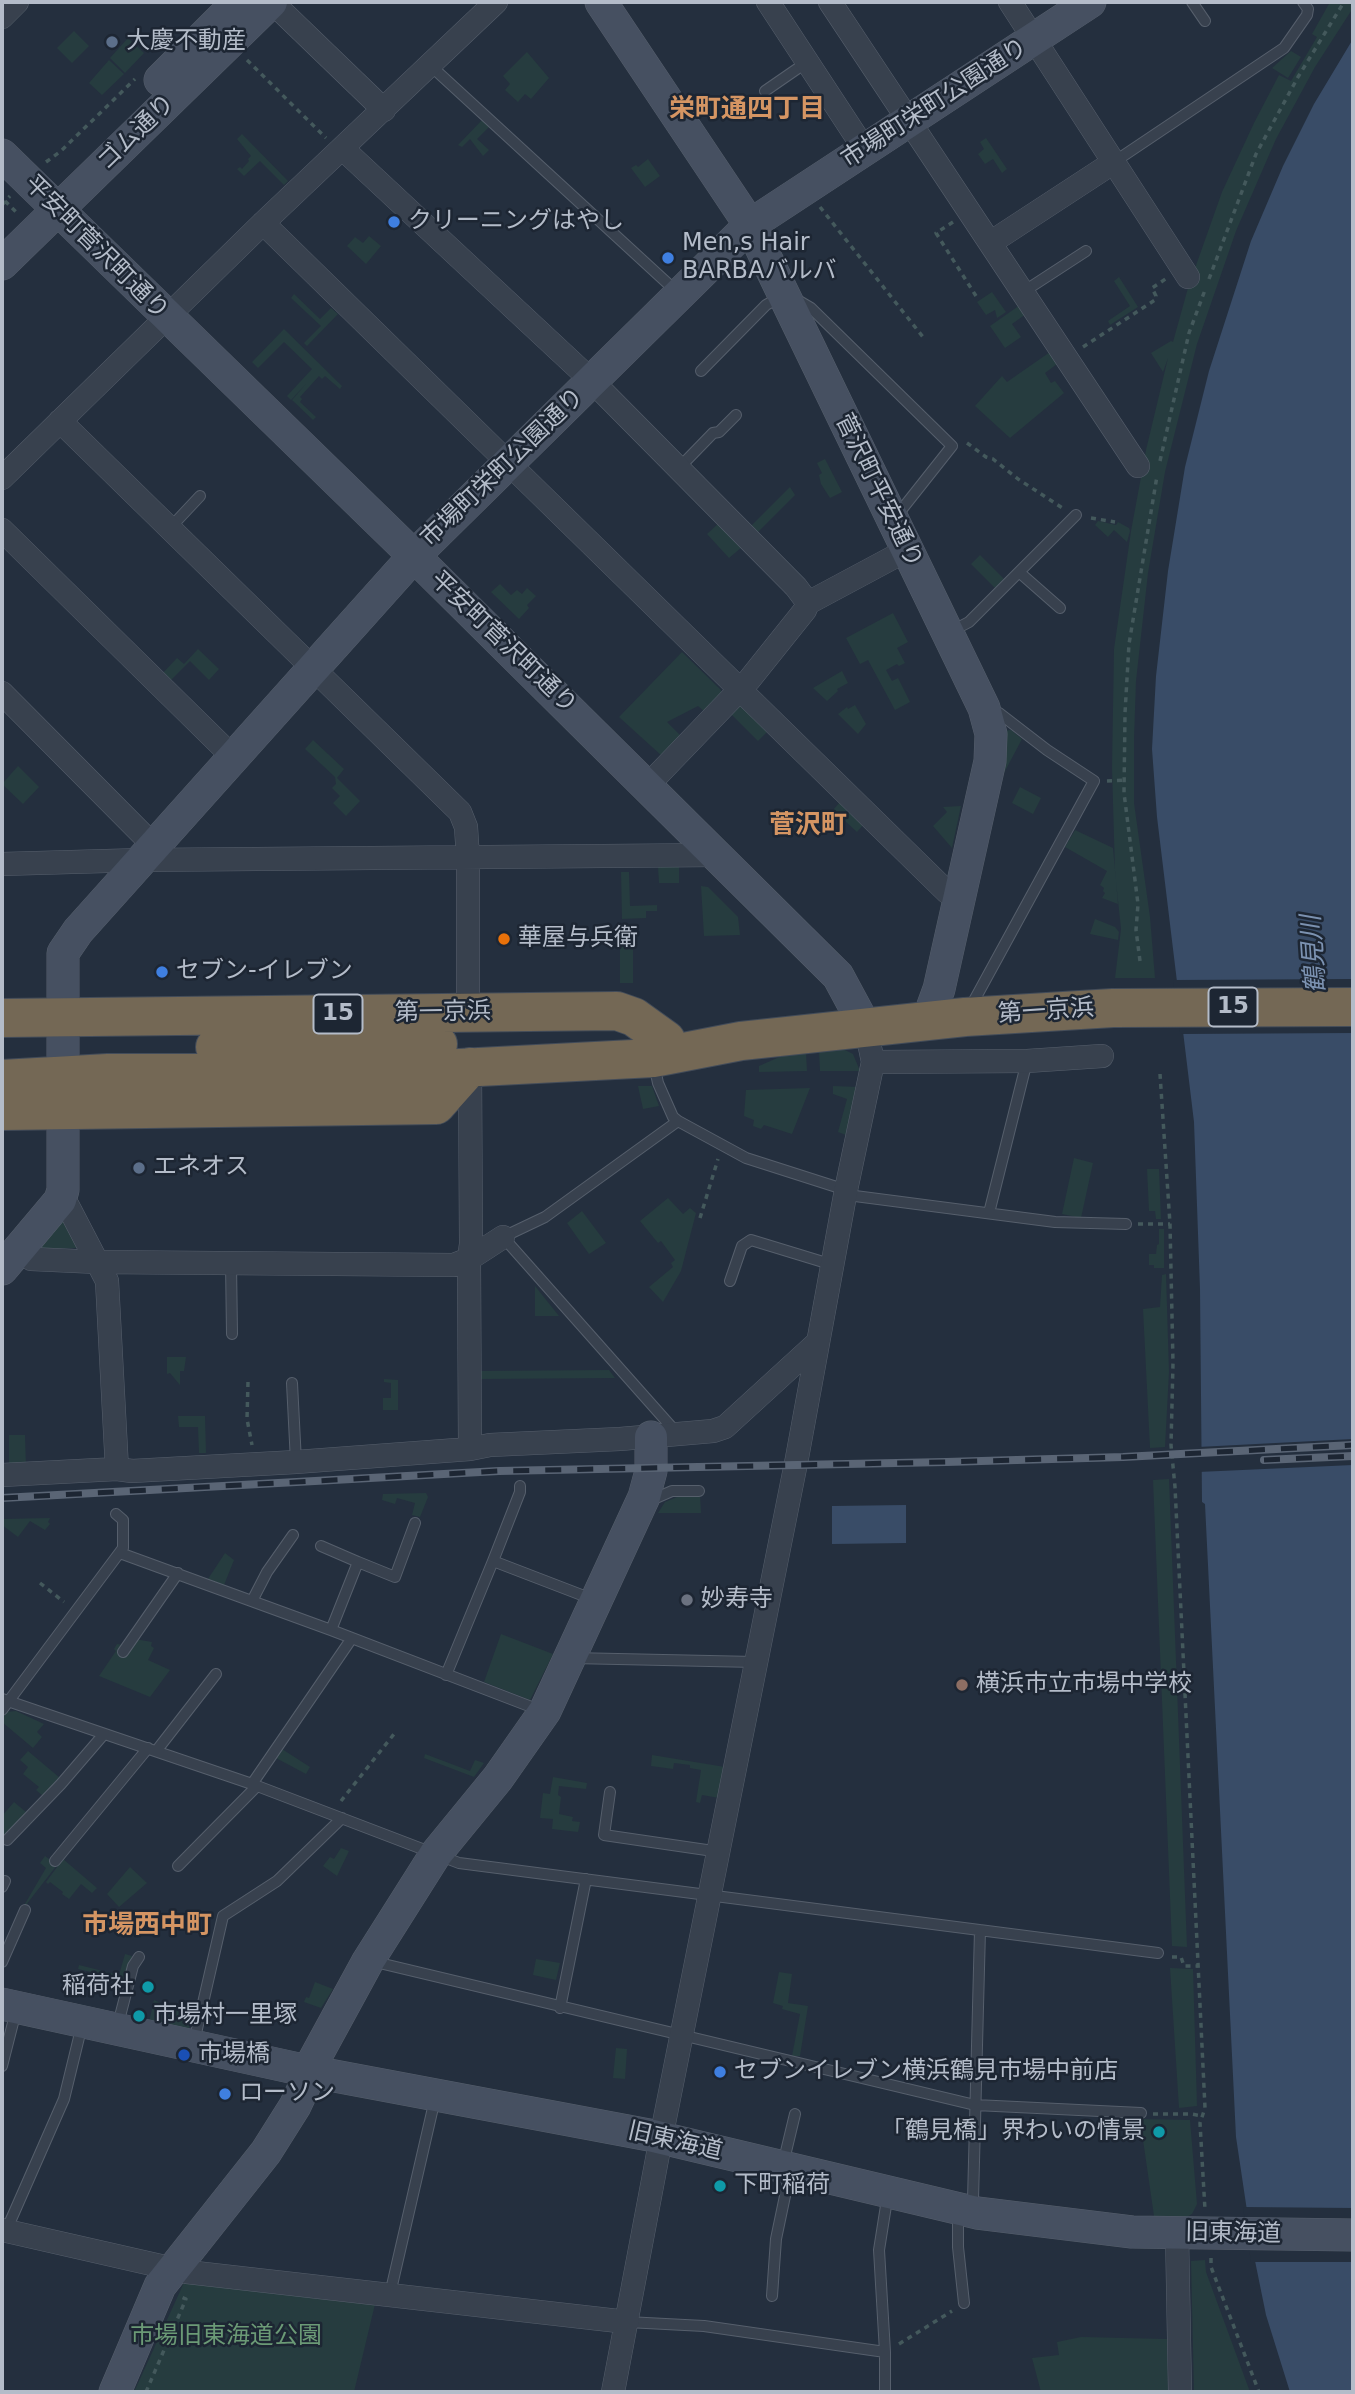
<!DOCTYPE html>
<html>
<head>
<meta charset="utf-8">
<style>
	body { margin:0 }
	#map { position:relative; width:1355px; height:2394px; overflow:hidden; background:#242f3e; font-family:"DejaVu Sans",sans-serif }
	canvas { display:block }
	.frame { position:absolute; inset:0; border:4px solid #b4bcc9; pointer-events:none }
</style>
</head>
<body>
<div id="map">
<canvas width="1355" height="2394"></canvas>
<div class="frame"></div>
</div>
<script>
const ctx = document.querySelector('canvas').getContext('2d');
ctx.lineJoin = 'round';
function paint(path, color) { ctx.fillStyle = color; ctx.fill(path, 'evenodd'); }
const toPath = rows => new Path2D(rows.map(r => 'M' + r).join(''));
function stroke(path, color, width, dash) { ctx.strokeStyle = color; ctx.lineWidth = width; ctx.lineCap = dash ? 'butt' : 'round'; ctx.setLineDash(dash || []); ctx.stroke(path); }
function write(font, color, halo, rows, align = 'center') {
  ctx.font = font + ' "DejaVu Sans","Noto Sans JP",sans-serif'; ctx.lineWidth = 5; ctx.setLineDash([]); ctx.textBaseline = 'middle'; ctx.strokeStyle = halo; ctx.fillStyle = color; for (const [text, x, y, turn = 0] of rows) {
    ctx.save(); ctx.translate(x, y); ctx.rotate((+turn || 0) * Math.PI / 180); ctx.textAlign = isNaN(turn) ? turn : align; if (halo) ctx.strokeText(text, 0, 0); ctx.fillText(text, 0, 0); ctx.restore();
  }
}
paint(toPath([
	[1330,2,1353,2,1353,8,1315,67,1276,139,1236,231,1197,344,1165,472,1148,573,1136,681,1134,739,1134,803,1150,917,1155,978,1115,978,1121,929,1115,872,1112,768,1114,649,1131,531,1146,450,1168,358,1163,372,1151,353,1171,341,1173,342,1188,288,1222,192,1254,123,1279,75,1291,81,1317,37,1312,34],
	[74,31,89,46,72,63,57,48],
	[128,38,144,53,125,73,110,58],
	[1291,51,1301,57,1288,78,1272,68],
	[527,52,549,78,531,99,525,94,518,102,505,90,510,84,503,76],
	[109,60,124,74,102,95,89,83],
	[482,120,489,127,477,139,489,150,483,156,470,139,462,147,458,145],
	[242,134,288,181,284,185,260,161,244,176,237,169,240,167,242,169,249,161,248,159,251,156,237,139],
	[986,138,1007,169,1002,173,993,159,985,164,978,154,984,149,980,142],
	[648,159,660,176,645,187,631,168,636,165,638,167],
	[369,236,381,246,366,264,347,246,355,237,363,243],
	[1119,277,1138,307,1110,325,1108,321,1130,306,1114,281],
	[992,292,1006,312,997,318,995,310,986,315,977,302],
	[294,294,320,319,331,308,338,314,307,346,304,343,321,326,291,298],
	[1020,305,1026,314,1012,324,1021,337,1005,348,990,326],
	[284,329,342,386,340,389,325,376,322,379,319,376,300,397,302,399,300,402,316,417,313,420,292,400,306,384,291,400,287,396,312,369,284,342,258,368,252,362],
	[1050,352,1057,364,1045,373,1051,383,1055,381,1064,393,1010,438,975,406,1002,376,1007,382],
	[825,459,842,492,830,498,821,484,819,475,822,473,817,463],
	[790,487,795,495,755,535,749,528],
	[1098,521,1116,525,1118,522,1129,528,1130,531,1127,542,1114,530,1108,537,1095,525],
	[719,523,742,547,729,558,707,534],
	[980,555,1004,579,995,588,971,564],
	[500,584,511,595,517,590,522,594,527,588,536,596,527,605,529,608,519,619,491,592],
	[893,613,908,642,897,648,905,663,899,666,897,664,886,670,892,681,898,678,910,702,895,710,868,660,860,664,846,638],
	[198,649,219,669,209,680,190,661,169,682,161,675,177,658,184,664],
	[682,652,721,690,721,696,705,712,698,706,667,722,681,736,662,756,619,717],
	[842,671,848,683,837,689,838,691,827,701,813,688],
	[855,705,866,724,858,734,838,714,847,707,848,709],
	[737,706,743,707,767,732,758,741,730,713],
	[1011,730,1022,739,1004,773,1000,770,1001,731],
	[313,740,344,769,337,778,360,801,346,816,333,803,340,796,332,788,336,784,335,777,305,749],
	[18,766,39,787,23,804,2,784],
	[1020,787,1041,798,1033,814,1012,803],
	[840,802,864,824,857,832,833,810],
	[961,806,952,848,933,826,947,812,943,807],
	[1075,830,1113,848,1118,904,1102,898,1105,893,1103,891,1104,888,1100,885,1107,871,1065,847],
	[658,867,679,867,679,883,659,883],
	[629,872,630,906,657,905,657,911,646,911,646,918,622,919,621,872],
	[701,886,708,887,738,917,740,935,704,936],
	[1095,919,1115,927,1119,932,1118,940,1090,934],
	[620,944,633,944,633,983,620,983],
	[843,1049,853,1054,860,1071,820,1071,819,1051],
	[806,1053,807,1071,759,1072,759,1066,784,1055],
	[638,1086,652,1086,659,1106,643,1109],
	[833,1086,858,1087,846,1135,838,1132,847,1099,833,1094],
	[810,1088,792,1134,764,1125,761,1129,753,1126,754,1120,744,1116,746,1090],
	[1074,1158,1093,1163,1081,1218,1062,1214],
	[1147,1169,1159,1169,1161,1219,1156,1219,1155,1211,1149,1211],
	[668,1198,683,1214,690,1208,696,1213,681,1271,663,1302,649,1287,673,1267,671,1263,675,1260,661,1241,658,1243,640,1221],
	[582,1211,606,1243,589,1254,567,1223],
	[62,1219,78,1246,77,1248,39,1249],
	[1159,1229,1164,1229,1164,1268,1154,1268,1154,1265,1149,1265,1149,1254,1156,1254,1157,1245,1159,1244],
	[1166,1274,1169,1372,1165,1447,1150,1448,1143,1309,1160,1307,1162,1275],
	[535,1286,559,1316,535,1316],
	[167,1357,186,1357,184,1371,180,1371,180,1385,170,1373,167,1374],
	[609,1370,615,1378,479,1379,479,1371],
	[384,1379,398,1380,398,1410,383,1410,383,1398,391,1398,391,1383,384,1382],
	[178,1416,205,1416,206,1453,199,1453,198,1427,179,1427],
	[9,1435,25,1435,26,1467,9,1467],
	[1169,1479,1187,1947,1172,1946,1153,1480],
	[426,1493,428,1497,420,1517,412,1515,415,1503,397,1498,395,1504,382,1500,383,1494],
	[682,1495,700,1495,701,1513,658,1513,665,1502],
	[50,1518,48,1522,50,1524,45,1530,30,1521,18,1537,2,1525,2,1519],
	[225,1553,234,1560,224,1585,208,1579],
	[501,1634,553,1654,530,1700,484,1682],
	[129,1638,152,1642,151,1646,154,1648,148,1660,170,1670,150,1697,99,1676,116,1651,114,1649,117,1644,124,1645],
	[16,1711,44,1724,37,1732,42,1737,33,1748,2,1722,6,1712],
	[282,1749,310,1767,306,1774,276,1758],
	[28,1751,60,1778,44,1797,36,1790,39,1787,23,1774,28,1767,20,1760],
	[425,1754,470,1771,475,1760,484,1763,474,1777,424,1758],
	[652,1755,725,1767,719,1798,702,1795,700,1803,696,1802,701,1770,690,1768,690,1765,674,1763,673,1769,651,1766],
	[553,1777,587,1783,586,1789,559,1786,558,1795,561,1797,559,1814,573,1817,572,1821,580,1822,578,1832,552,1829,553,1819,540,1818,543,1793,550,1794],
	[14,1802,26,1812,5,1837,2,1835,2,1816],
	[341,1848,349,1851,337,1876,323,1866,330,1857,334,1859],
	[45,1856,57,1865,19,1914,46,1868,40,1863],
	[63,1859,97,1888,92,1893,81,1884,69,1899,62,1894,63,1892,50,1882,48,1884,46,1882],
	[130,1867,147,1883,119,1907,107,1894],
	[125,1954,132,1956,126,1980,78,1969,79,1965,119,1975],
	[536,1959,560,1963,556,1980,533,1975],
	[1170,1968,1193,1969,1197,2106,1179,2108],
	[779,1972,792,1974,788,2003,808,2006,800,2056,792,2056,800,2014,782,2009,783,2006,773,2003],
	[315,1982,333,1989,321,2008,304,2002,306,1997,309,1998],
	[154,2000,167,2006,168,2003,194,2009,187,2036,148,2027],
	[616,2048,627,2049,625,2079,613,2078],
	[1140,2119,1190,2120,1197,2204,1192,2214,1183,2219,1154,2216],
	[1205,2260,1206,2272,1250,2392,1194,2392,1191,2261],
	[187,2276,376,2300,354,2392,134,2392],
	[1081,2337,1167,2339,1168,2392,1041,2392,1032,2358,1059,2355,1057,2342]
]), '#263c3f');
paint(toPath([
	[1353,39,1353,2392,1290,2392,1266,2315,1253,2251,1236,2137,1205,1504,1202,1502,1200,1289,1194,1122,1157,817,1152,749,1156,676,1168,571,1185,467,1209,371,1251,241,1283,166,1314,104],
	[906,1505,906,1543,832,1544,832,1506]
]), '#394c67');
paint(toPath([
	[1353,979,1353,1033,1180,1034,1173,980],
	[1353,1439,1353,1465,1198,1472,1198,1447],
	[1243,2207,1353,2208,1353,2262,1251,2262]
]), '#242f3e');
const lane = toPath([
	[1192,2,1205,21],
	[431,66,677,292],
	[765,91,807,62],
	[1114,162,1284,48,1307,15,1308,9,1303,2],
	[1023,292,1086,251],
	[794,298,811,308,952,446,895,518],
	[701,371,766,305,780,297],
	[678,469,713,433,719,432,736,415],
	[170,528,200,496],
	[1019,572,1060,608],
	[950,632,969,622,1076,515],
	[970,1008,1094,781,1047,750,999,713,990,710],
	[654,1064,658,1083,673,1117,678,1121,746,1158,846,1190,855,1196,1055,1222,1126,1224],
	[989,1213,1027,1061],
	[231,1263,232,1334],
	[730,1281,742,1246,751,1240,833,1265],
	[292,1383,296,1462],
	[676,1432,503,1237,545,1217,678,1121],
	[648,1497,656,1498,672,1491,699,1491],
	[321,1546,358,1562],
	[120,1553,331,1630,542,1711],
	[493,1561,592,1599],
	[252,1601,267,1572,293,1535],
	[331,1630,358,1562,395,1577,415,1523],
	[123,1652,178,1573],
	[572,1658,755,1662],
	[446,1675,493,1561,520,1492,520,1486],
	[2,1699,252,1784,459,1863,1158,1953],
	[2,1710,123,1548,123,1520,116,1514],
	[157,1750,216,1674],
	[252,1784,352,1638],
	[610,1792,604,1835,720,1852],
	[7,1840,61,1784,104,1734],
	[55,1861,148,1748],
	[178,1866,257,1786],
	[2,1887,5,1881],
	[371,1961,975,2105,1141,2113],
	[2,1962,25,1910],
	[560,2008,586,1879],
	[117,2028,133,1966,139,1957],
	[194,2042,223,1916,277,1881,342,1818],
	[2,2066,16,2011],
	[783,2164,795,2114],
	[970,2208,973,2200,980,1930],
	[961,2212,958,2221,958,2247,964,2303],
	[6,2231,64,2099,82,2025],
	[390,2294,435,2099],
	[772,2296,776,2239,790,2172],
	[627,2322,704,2326,885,2352],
	[885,2392,885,2352,879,2250,888,2193]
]);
const street = toPath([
	[272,2,384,110],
	[768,2,865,150],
	[830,2,1138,466],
	[1010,2,1188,277],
	[2,17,17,2],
	[343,149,592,381,796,587,808,603],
	[263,223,947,892,960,897],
	[990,243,1114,162],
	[60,421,460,812,466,827,468,858,468,1012],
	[2,478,263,223,496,2],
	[2,530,234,758],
	[2,693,154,846],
	[648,785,749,680,805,610,808,603,907,550],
	[2,864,141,860,719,855],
	[873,1062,1027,1061,1102,1056],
	[470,1067,471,1244,469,1259,470,1449],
	[60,1200,68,1206,107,1281,117,1469],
	[20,1250,31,1259,97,1262,454,1265,469,1259,503,1237],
	[2,1475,117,1469,132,1471,296,1462,470,1449,490,1445,620,1439,713,1431,725,1427,818,1342],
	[2,2230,187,2272,627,2322],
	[1177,2233,1180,2392],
	[613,2392,661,2138,797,1458,846,1190,873,1062,866,1028]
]);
const secondary = toPath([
	[601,2,750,225,984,708,991,734,990,761,939,989,927,1022],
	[160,80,238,2],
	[2,155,414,556,838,976,866,1028],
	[2,264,271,2],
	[2,1269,60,1200,63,1190,63,953,78,931,414,556,750,225,1090,2],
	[2,2004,308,2071,649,2135,977,2213,1132,2232,1353,2235],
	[115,2392,160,2286,266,2152,295,2106,304,2087,308,2071,368,1961,435,1855,498,1778,545,1711,644,1497,651,1471,651,1437]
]);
const highway = toPath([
	[2,1018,617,1011,634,1017,666,1040],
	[215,1047,438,1044],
	[2,1079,108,1073,363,1073,653,1058,741,1041,965,1017,1113,1008,1353,1007],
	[2,1111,436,1105,470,1067]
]);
stroke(lane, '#565f6c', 12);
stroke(street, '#565f6c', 24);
stroke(secondary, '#565f6c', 33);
stroke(highway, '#434c59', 40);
stroke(toPath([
	[247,60,326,138],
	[46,162,61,151,135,79],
	[5,201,18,214],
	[2,205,10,196],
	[820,207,923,337],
	[953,222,936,233,976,296],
	[1209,279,1256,154,1298,77,1344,2],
	[1083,347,1155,300,1156,296,1152,288,1167,278],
	[967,443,986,457,993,459,1018,479,1064,509],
	[1160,461,1189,333,1205,290],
	[1091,518,1115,522],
	[1107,781,1126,780],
	[1140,961,1136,930,1138,904,1124,793,1125,713,1129,644,1157,476],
	[1160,1074,1170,1224,1173,1363,1171,1445,1175,1487,1205,2108,1200,2123,1205,2210],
	[700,1218,718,1159],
	[1138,1224,1170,1224],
	[248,1382,247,1419,252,1445],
	[40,1583,64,1602],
	[341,1801,394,1734],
	[1172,1957,1181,1957,1184,1966,1198,1966],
	[1153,2114,1191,2114,1203,2116],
	[1211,2258,1211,2267,1259,2392],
	[899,2344,952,2311],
	[146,2392,186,2299,181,2297]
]), '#44595c', 3.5, [5, 5]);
stroke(lane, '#38414e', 10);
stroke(street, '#38414e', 23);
stroke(secondary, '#465061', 32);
stroke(highway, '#746855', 38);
const rail = toPath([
	[1264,1460,1353,1456],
	[2,1498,499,1471,946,1462,1123,1457,1353,1445]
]);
stroke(rail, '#5a6575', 8);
stroke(rail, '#1d2633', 5, [16]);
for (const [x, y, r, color] of [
	[112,42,7,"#5c6f8a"],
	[394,222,7,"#3f7fe0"],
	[668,258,7,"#3f7fe0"],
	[504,939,7,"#e8710a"],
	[162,972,7,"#3f7fe0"],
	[139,1168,7,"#5c6f8a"],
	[687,1600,7,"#6b7280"],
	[962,1685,7,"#8d6e63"],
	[148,1987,7,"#0f9aa8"],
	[139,2016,7,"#0f9aa8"],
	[184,2055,7,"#1a4fb4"],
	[720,2072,7,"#3f7fe0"],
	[225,2094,7,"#3f7fe0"],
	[1159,2132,7,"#0f9aa8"],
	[720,2186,7,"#0f9aa8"]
]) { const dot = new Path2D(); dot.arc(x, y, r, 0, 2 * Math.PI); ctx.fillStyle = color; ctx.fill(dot); stroke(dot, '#1d2633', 2.5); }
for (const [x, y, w] of [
	[1233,1007,49],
	[338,1014,49]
]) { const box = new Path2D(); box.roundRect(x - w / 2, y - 19.5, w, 39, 5); ctx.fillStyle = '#1d2633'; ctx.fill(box); stroke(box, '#b4bcc9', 2); }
write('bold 23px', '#b4bcc9', null, [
	["15",1233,1007],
	["15",338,1014]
]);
write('24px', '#b4bcc9', '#1d2633', [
	["大慶不動産",126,42],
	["クリーニングはやし",408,222],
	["Men,s Hair",682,244],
	["BARBAバルバ",682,272],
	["華屋与兵衛",518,939],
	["セブン-イレブン",176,972],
	["エネオス",153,1168],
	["妙寿寺",701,1600],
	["横浜市立市場中学校",976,1685],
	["稲荷社",134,1987,"right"],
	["市場村一里塚",153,2016],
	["市場橋",198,2055],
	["セブンイレブン横浜鶴見市場中前店",734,2072],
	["ローソン",239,2094],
	["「鶴見橋」界わいの情景",1145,2132,"right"],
	["下町稲荷",734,2186]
], 'left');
write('24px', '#b4bcc9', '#1d2633', [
	["市場町栄町公園通り",935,104,-33],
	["ゴム通り",137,133,-44],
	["平安町菅沢町通り",96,248,45],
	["市場町栄町公園通り",503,468,-44],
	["菅沢町平安通り",878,491,64],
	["平安町菅沢町通り",503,643,44],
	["第一京浜",1046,1012,-4],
	["第一京浜",443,1013,-1],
	["旧東海道",675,2142,13],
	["旧東海道",1233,2234,1]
]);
write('24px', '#6b9a76', '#1d2633', [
	["市場旧東海道公園",226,2337]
]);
write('bold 26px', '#d59563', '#1d2633', [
	["栄町通四丁目",747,110],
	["菅沢町",808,826],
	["市場西中町",147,1926]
]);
write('italic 26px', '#7c92b1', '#1d2633', [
	["鶴見川",1315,954,-94]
]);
</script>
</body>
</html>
